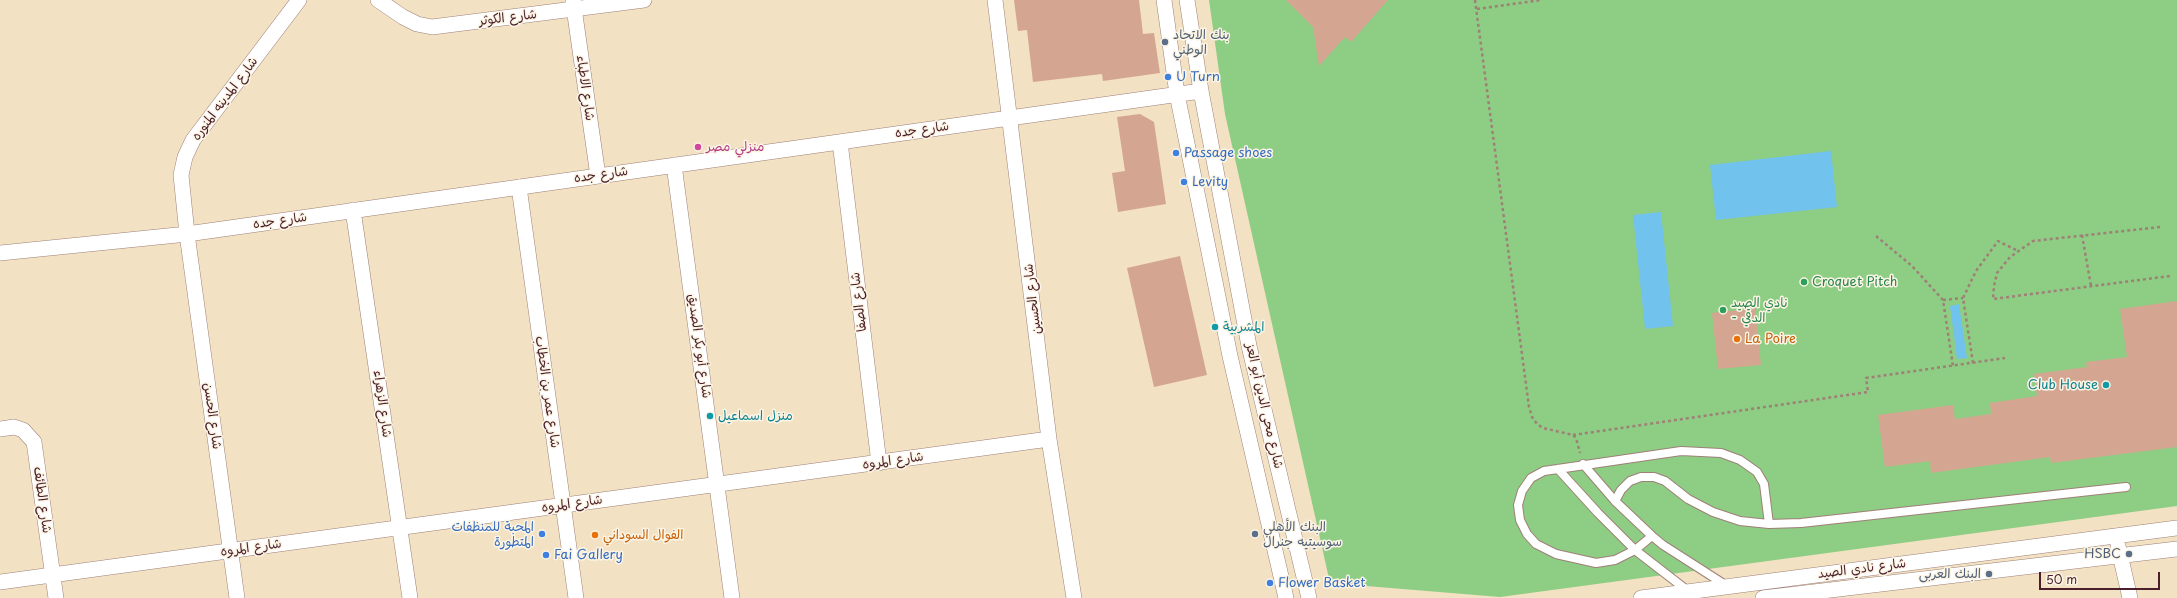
<!DOCTYPE html>
<html>
<head>
<meta charset="utf-8">
<style>
	body { margin:0 }
	#map { position:relative; width:2177px; height:598px; overflow:hidden; background:#f2e1c3; font-family:"Playpen Sans",sans-serif }
	canvas { display:block }
	.scale { position:absolute; left:2039px; top:572px; width:121px; height:18px; box-sizing:border-box; border:2px solid #4a1f2b; border-top:0; padding-left:5px; font-size:12px; line-height:14px; white-space:nowrap; color:#4a1f2b; -webkit-text-stroke:3px #fcf5e5; paint-order:stroke }
</style>
</head>
<body>
<div id="map">
<canvas width="2177" height="598"></canvas>
<div class="scale">50 m</div>
</div>
<script>
const ctx = document.querySelector('canvas').getContext('2d');
ctx.lineJoin = 'round';
function paint(path, color) { ctx.fillStyle = color; ctx.fill(path, 'evenodd'); }
const toPath = rows => new Path2D(rows.map(r => 'M' + r).join(''));
function stroke(path, color, width, dash) { ctx.strokeStyle = color; ctx.lineWidth = width; ctx.lineCap = dash ? 'butt' : 'round'; ctx.setLineDash(dash || []); ctx.stroke(path); }
function write(font, color, halo, rows, align = 'center') {
  ctx.font = font + ' "Playpen Sans","Playpen Sans Arabic",sans-serif'; ctx.lineWidth = 3; ctx.setLineDash([]); ctx.textBaseline = 'middle'; ctx.strokeStyle = halo; ctx.fillStyle = color; for (const [text, x, y, turn = 0] of rows) {
    ctx.save(); ctx.translate(x, y); ctx.rotate((+turn || 0) * Math.PI / 180); ctx.textAlign = isNaN(turn) ? turn : align; if (halo) ctx.strokeText(text, 0, 0); ctx.fillText(text, 0, 0); ctx.restore();
  }
}
paint(toPath([
	[1209,0,2177,0,2177,506,1500,597,1330,583,1225,114]
]), '#8ecd84');
paint(toPath([
	[1831,151,1837,207,1716,220,1710,165],
	[1661,212,1673,326,1645,329,1633,215],
	[1959,304,1967,358,1957,359,1950,306]
]), '#71c2ed');
paint(toPath([
	[1014,0,1139,0,1143,34,1154,33,1160,73,1103,81,1102,74,1033,82,1027,30,1018,31],
	[1286,0,1388,0,1351,42,1345,37,1319,66,1313,27],
	[1140,114,1154,122,1166,204,1118,212,1112,173,1125,171,1117,117],
	[1180,256,1207,375,1154,387,1127,268],
	[2177,301,2177,447,2051,463,2050,457,1931,473,1930,461,1885,467,1878,415,1953,405,1955,419,1991,414,1990,403,2037,396,2034,374,2087,367,2086,362,2127,357,2120,309],
	[1755,308,1761,365,1718,369,1712,313]
]), '#d4a691');
const lane = toPath([
	[1583,464,1615,501,1652,536,1663,545,1727,586],
	[1558,469,1598,513,1635,550,1688,591],
	[1615,501,1621,490,1630,481,1641,477,1654,477,1665,481,1688,499,1713,512,1740,521,1769,524,1801,523,2126,487],
	[1652,536,1635,550,1615,560,1596,563,1556,554,1536,544,1527,534,1520,520,1518,505,1522,491,1531,478,1544,471,1681,451,1721,453,1740,460,1757,472,1764,484,1769,524]
]);
const street = toPath([
	[378,0,403,17,417,24,432,27,644,0],
	[995,0,1049,439,1074,598],
	[1164,0,1177,94,1230,356,1286,598],
	[1187,0,1201,91,1249,346,1309,598],
	[573,1,598,176],
	[840,142,879,463],
	[674,165,732,598],
	[519,187,576,598],
	[353,210,410,598],
	[0,253,187,234,1201,91],
	[0,429,14,427,23,430,34,442,56,598],
	[2118,546,2130,598],
	[0,582,1049,439],
	[237,598,187,234,181,175,185,157,193,140,299,0],
	[1641,598,2177,528],
	[1763,598,2177,549]
]);
stroke(lane, '#9e8077', 10);
stroke(street, '#9e8077', 16);
stroke(toPath([
	[1475,0,1529,407,1532,417,1537,424,1543,428,1573,435,1576,438,1580,453],
	[1477,9,1541,0],
	[2160,227,2033,241,2010,257,1997,273,1994,286,1993,299,2170,276],
	[2082,235,2091,286],
	[1876,236,1912,266,1943,300,1953,366],
	[1943,300,1963,298],
	[1973,363,1963,298,1976,271,1998,241,2018,251],
	[1573,435,1868,392,1866,378,2005,358]
]), '#9e8077', 2.5, [3, 3]);
stroke(lane, '#fff', 8);
stroke(street, '#fff', 15);
for (const [x, y, r, color] of [
	[1165,42,4,"#5c6f8a"],
	[1168,77,4,"#3f7fe0"],
	[698,147,4,"#d1479c"],
	[1176,153,4,"#3f7fe0"],
	[1184,182,4,"#3f7fe0"],
	[1804,282,4,"#2e9e5b"],
	[1723,310,4,"#2e9e5b"],
	[1215,327,4,"#0f9aa8"],
	[1737,339,4,"#e8710a"],
	[2106,385,4,"#0f9aa8"],
	[710,416,4,"#0f9aa8"],
	[542,534,4,"#3f7fe0"],
	[1255,534,4,"#5c6f8a"],
	[595,535,4,"#e8710a"],
	[2129,554,4,"#5c6f8a"],
	[546,555,4,"#3f7fe0"],
	[1989,574,4,"#5c6f8a"],
	[1270,583,4,"#3f7fe0"]
]) { const dot = new Path2D(); dot.arc(x, y, r, 0, 2 * Math.PI); ctx.fillStyle = color; ctx.fill(dot); stroke(dot, '#fcf5e5', 1.5); }
write('13px', '#4a1f2b', '#fcf5e5', [
	["شارع الكوثر",508,18,-7],
	["شارع الاطباء",585,88,82],
	["شارع المدينه المنوره",225,99,-53],
	["شارع جده",922,130,-8],
	["شارع جده",601,175,-8],
	["شارع جده",280,221,-8],
	["شارع الحسين",1033,299,-97],
	["شارع الصفا",859,302,-97],
	["شارع أبو بكر الصديق",699,346,82],
	["شارع عمر بن الخطاب",547,392,82],
	["شارع الزهراء",382,404,82],
	["شارع محى الدين أبو العز",1264,406,77],
	["شارع الحسن",212,416,82],
	["شارع المروه",893,461,-8],
	["شارع الطائف",42,500,82],
	["شارع المروه",572,504,-8],
	["شارع المروه",251,548,-8],
	["شارع نادي الصيد",1862,569,-7]
]);
write('13px', '#4e5e75', '#fcf5e5', [
	["بنك الاتحاد",1173,35],
	["الوطني",1173,50],
	["البنك الأهلي",1263,527],
	["سوسيتيه جنرال",1263,542],
	["HSBC",2121,554,"right"],
	["البنك العربى",1981,574,"right"]
], 'left');
write('13px', '#366cbe', '#fcf5e5', [
	["U Turn",1176,77],
	["Passage shoes",1184,153],
	["Levity",1192,182],
	["المحبة للمنظفات",534,527,"right"],
	["المتطورة",534,542,"right"],
	["Fai Gallery",554,555],
	["Flower Basket",1278,583]
], 'left');
write('13px', '#b23c85', '#fcf5e5', [
	["منزلي مصر",706,147]
], 'left');
write('13px', '#27864d', '#fcf5e5', [
	["Croquet Pitch",1812,282],
	["نادي الصيد",1731,303],
	["- الدقي",1731,318]
], 'left');
write('13px', '#0d838f', '#fcf5e5', [
	["المشربية",1223,327],
	["Club House",2098,385,"right"],
	["منزل اسماعيل",718,416]
], 'left');
write('13px', '#c56008', '#fcf5e5', [
	["La Poire",1745,339],
	["الفوال السوداني",603,535]
], 'left');
</script>
</body>
</html>
